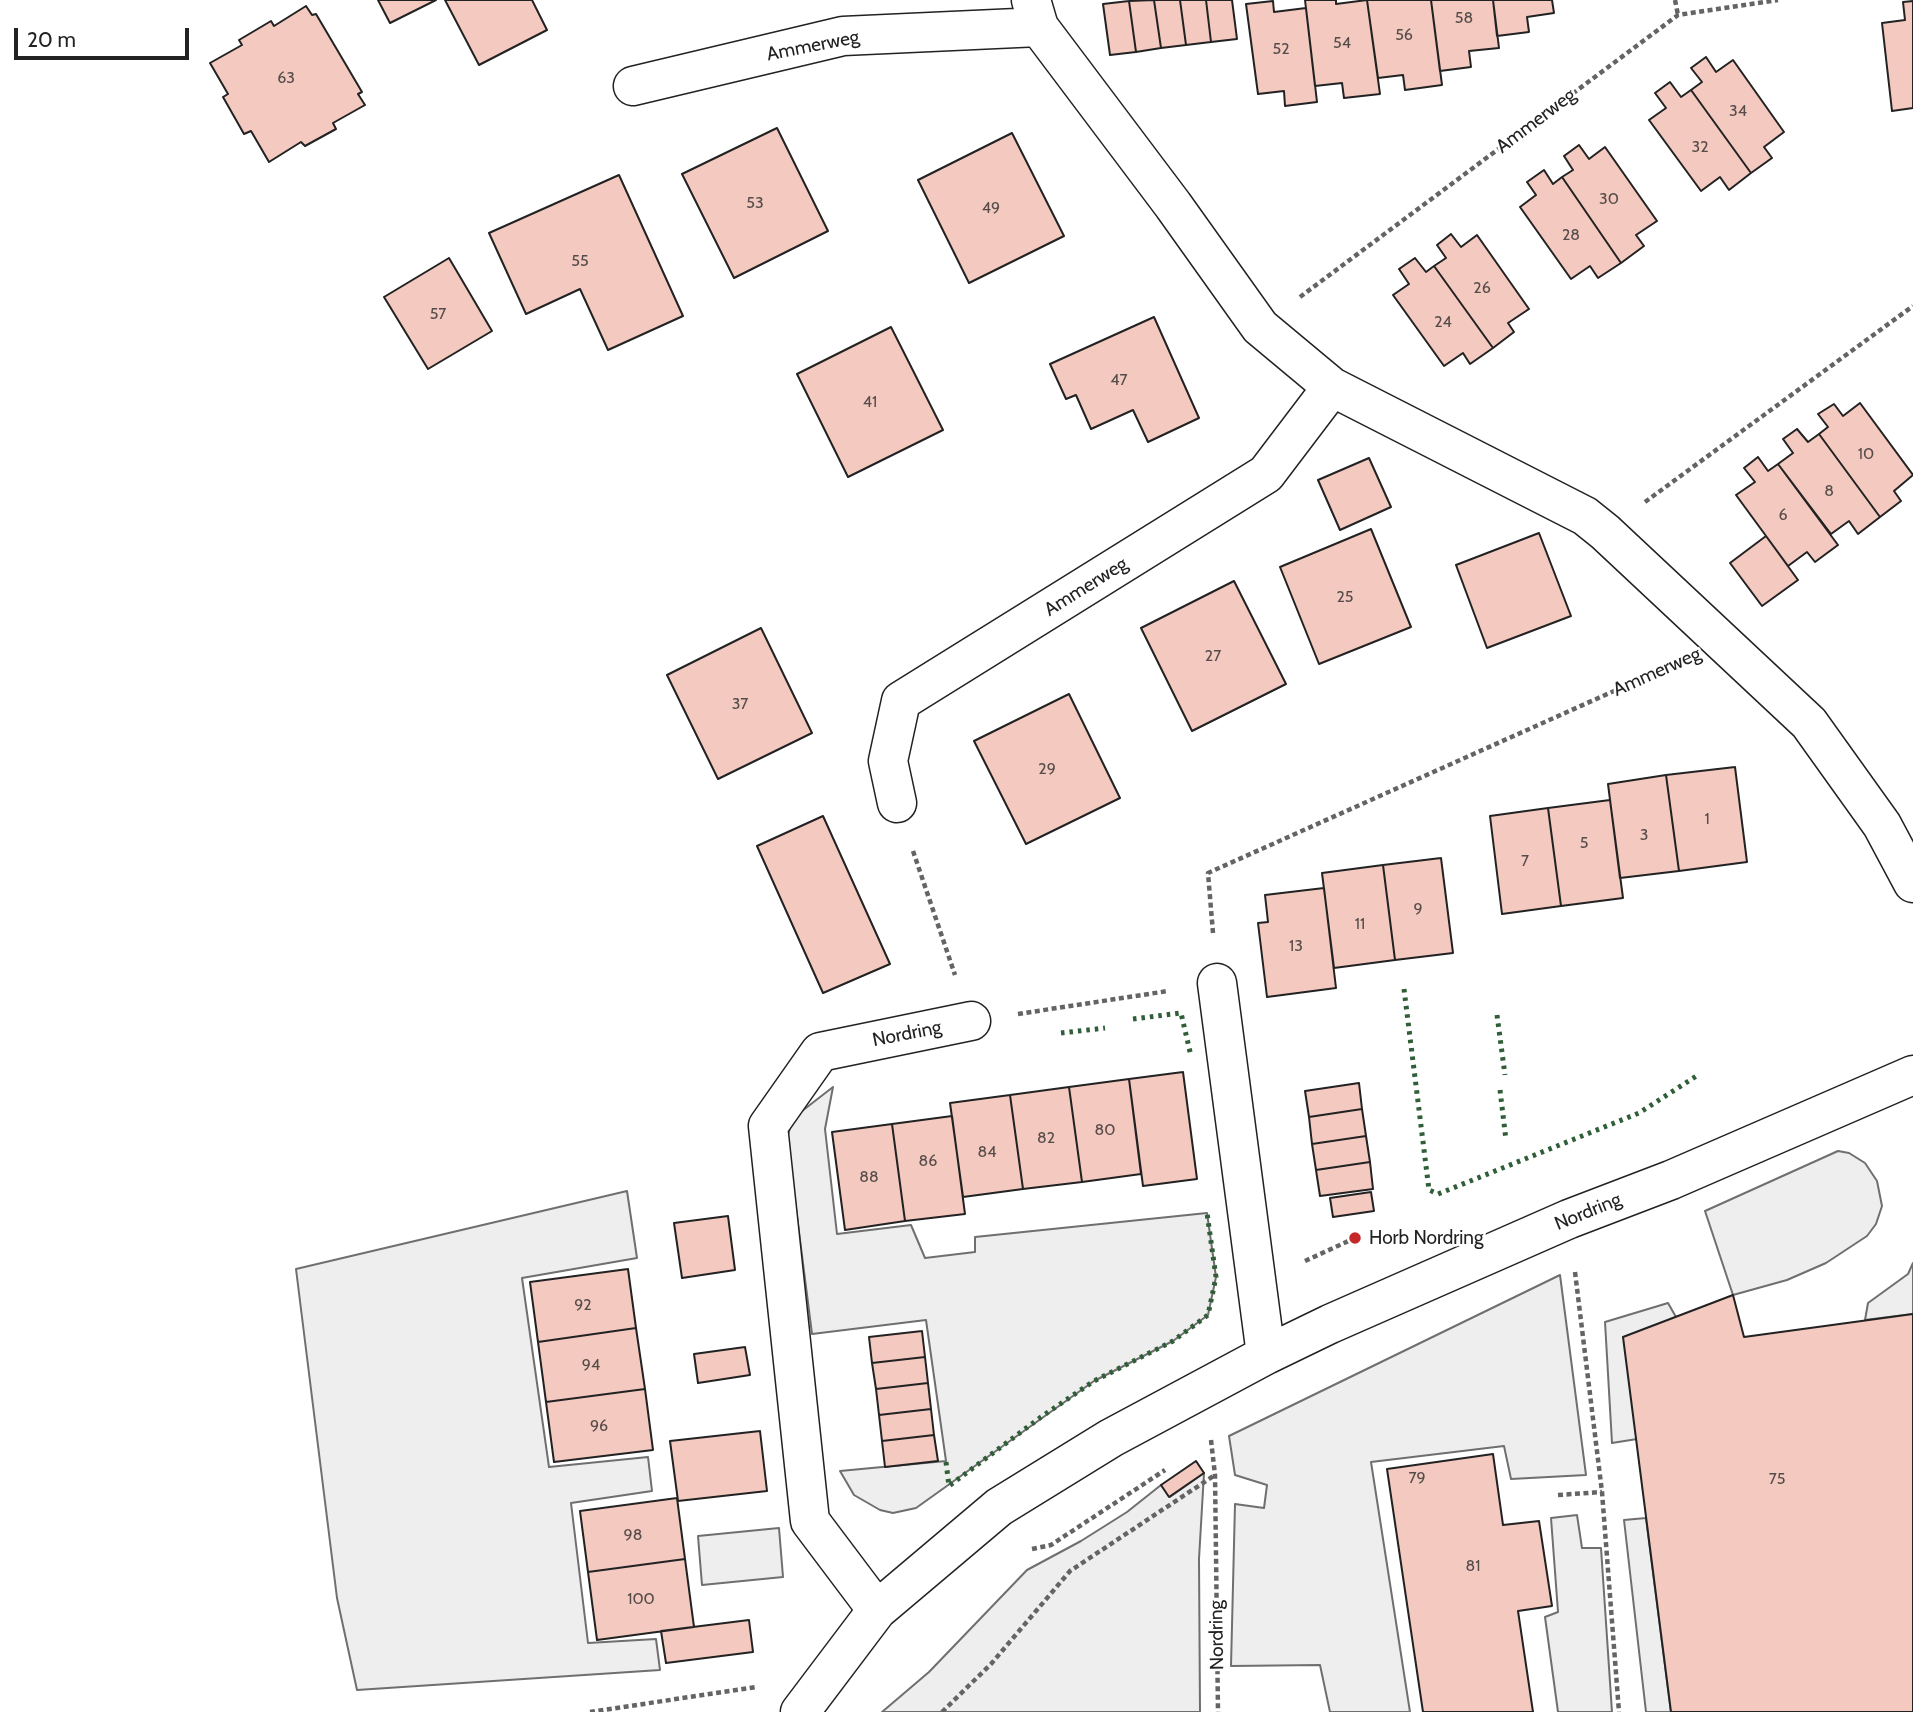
<!DOCTYPE html>
<html>
<head>
<meta charset="utf-8">
<style>
	body { margin:0 }
	#map { position:relative; width:1913px; height:1712px; overflow:hidden; background:#fff; font-family:Cabin,sans-serif }
	canvas { display:block }
	.scale { position:absolute; left:14px; top:28px; width:175px; height:32px; box-sizing:border-box; border:4px solid #222; border-top:0; padding-left:9px; font-size:21px; line-height:24px; white-space:nowrap; color:#222; -webkit-text-stroke:5px #fff; paint-order:stroke }
</style>
</head>
<body>
<div id="map">
<canvas width="1913" height="1712"></canvas>
<div class="scale">20 m</div>
</div>
<script>
const ctx = document.querySelector('canvas').getContext('2d');
ctx.lineJoin = 'round';
function paint(path, color) { ctx.fillStyle = color; ctx.fill(path, 'evenodd'); }
const toPath = rows => new Path2D(rows.map(r => 'M' + r).join(''));
function stroke(path, color, width, dash) { ctx.strokeStyle = color; ctx.lineWidth = width; ctx.lineCap = dash ? 'butt' : 'round'; ctx.setLineDash(dash || []); ctx.stroke(path); }
function write(font, color, halo, rows, align = 'center') {
  ctx.font = font + ' Cabin,sans-serif'; ctx.lineWidth = 5; ctx.setLineDash([]); ctx.textBaseline = 'middle'; ctx.strokeStyle = halo; ctx.fillStyle = color; for (const [text, x, y, turn = 0] of rows) {
    ctx.save(); ctx.translate(x, y); ctx.rotate((+turn || 0) * Math.PI / 180); ctx.textAlign = isNaN(turn) ? turn : align; if (halo) ctx.strokeText(text, 0, 0); ctx.fillText(text, 0, 0); ctx.restore();
  }
}
const green = toPath([
	[833,1087,825,1129,837,1234,911,1225,925,1258,975,1252,975,1237,1207,1213,1216,1277,1208,1315,1173,1341,1094,1381,916,1508,893,1513,880,1510,854,1495,840,1471,946,1461,926,1320,812,1334,787,1138,793,1118,833,1087],
	[1838,1151,1849,1153,1865,1163,1877,1181,1882,1206,1876,1224,1867,1236,1826,1263,1787,1280,1733,1295,1705,1211,1838,1151],
	[627,1191,637,1258,522,1278,549,1467,648,1457,652,1491,571,1503,588,1643,656,1639,660,1670,357,1690,337,1598,296,1269,627,1191],
	[1913,1263,1913,1314,1865,1320,1868,1303,1908,1274,1913,1263],
	[1560,1275,1586,1475,1511,1479,1504,1446,1371,1462,1410,1712,1330,1712,1320,1665,1231,1666,1235,1504,1264,1508,1267,1485,1235,1475,1229,1436,1560,1275],
	[1668,1303,1676,1317,1637,1439,1612,1443,1605,1322,1668,1303],
	[1204,1473,1199,1559,1200,1712,882,1712,929,1672,1027,1570,1081,1541,1127,1512,1161,1485,1170,1497,1204,1473],
	[1577,1515,1582,1548,1601,1548,1612,1712,1558,1712,1545,1617,1558,1612,1551,1518,1577,1515],
	[1646,1518,1671,1712,1646,1712,1624,1520,1646,1518],
	[779,1528,783,1577,702,1585,698,1536,779,1528]
]);
paint(green, '#eee');
stroke(green, '#6f6f6f', 2);
const building = toPath([
	[378,0,436,0,390,23,378,0],
	[445,0,532,0,547,30,479,65,445,0],
	[1154,0,1180,0,1186,45,1161,48,1154,0],
	[1154,0,1161,48,1136,52,1129,1,1154,0],
	[1180,0,1206,0,1211,42,1186,45,1180,0],
	[1206,0,1232,0,1237,39,1211,42,1206,0],
	[1305,0,1336,0,1336,4,1367,0,1380,94,1344,98,1342,83,1315,86,1305,0],
	[1367,0,1431,0,1442,85,1405,90,1403,75,1378,78,1367,0],
	[1431,0,1493,0,1499,48,1469,51,1471,67,1440,71,1431,0],
	[1493,0,1552,0,1554,13,1527,17,1529,32,1497,36,1493,0],
	[1129,1,1136,52,1110,55,1103,4,1129,1],
	[1273,1,1274,12,1306,8,1317,102,1285,106,1284,91,1258,94,1246,4,1273,1],
	[1913,1,1913,108,1892,111,1882,23,1905,20,1903,2,1913,1],
	[306,6,312,15,316,14,362,92,358,94,365,105,333,123,336,129,305,146,301,142,269,162,251,131,244,134,223,97,228,94,210,63,242,45,239,40,271,21,274,26,306,6],
	[1706,57,1716,72,1733,60,1784,132,1764,147,1772,158,1751,173,1691,90,1702,82,1691,68,1706,57],
	[1670,82,1681,97,1691,90,1751,173,1729,190,1720,177,1701,191,1649,120,1666,108,1655,93,1670,82],
	[777,128,828,231,734,278,682,174,777,128],
	[1012,133,1064,236,969,283,918,180,1012,133],
	[1579,145,1589,159,1605,147,1657,221,1636,235,1644,246,1621,263,1562,177,1573,170,1564,156,1579,145],
	[1544,170,1553,184,1562,177,1621,263,1598,278,1590,266,1571,279,1520,207,1536,195,1527,182,1544,170],
	[619,175,683,316,608,350,580,289,526,314,489,233,619,175],
	[1451,234,1461,247,1477,235,1529,309,1508,323,1514,332,1493,348,1434,266,1446,258,1437,245,1451,234],
	[449,258,492,331,428,369,384,297,449,258],
	[1415,258,1426,272,1434,266,1493,348,1470,364,1463,353,1444,366,1393,295,1409,284,1399,269,1415,258],
	[1154,317,1199,418,1148,442,1133,410,1091,429,1076,395,1066,399,1050,364,1154,317],
	[891,327,943,430,848,477,797,374,891,327],
	[1860,403,1913,475,1894,491,1901,501,1880,517,1819,434,1828,427,1818,414,1834,404,1843,416,1860,403],
	[1797,429,1808,442,1819,434,1880,517,1858,534,1849,521,1831,534,1778,464,1793,453,1783,439,1797,429],
	[1758,457,1768,471,1778,464,1838,545,1815,562,1807,552,1788,566,1736,495,1755,482,1744,468,1758,457],
	[1369,458,1391,507,1340,530,1318,480,1369,458],
	[1371,529,1411,627,1319,664,1280,567,1371,529],
	[1539,533,1571,616,1487,648,1456,565,1539,533],
	[1766,536,1798,580,1762,606,1730,563,1766,536],
	[1234,581,1286,684,1192,731,1141,628,1234,581],
	[761,628,812,733,718,779,667,675,761,628],
	[1069,694,1120,798,1026,844,974,741,1069,694],
	[1735,767,1747,862,1679,871,1666,775,1735,767],
	[1666,775,1679,871,1620,878,1608,784,1666,775],
	[1610,800,1623,898,1561,906,1548,808,1610,800],
	[1548,808,1561,906,1502,914,1490,816,1548,808],
	[823,816,890,964,823,993,757,846,823,816],
	[1441,858,1453,953,1395,960,1383,865,1441,858],
	[1383,865,1395,960,1334,968,1322,873,1383,865],
	[1324,888,1336,988,1267,997,1258,923,1268,922,1265,895,1324,888],
	[1183,1072,1197,1179,1143,1186,1129,1079,1183,1072],
	[1129,1079,1141,1174,1082,1182,1069,1087,1129,1079],
	[1359,1083,1362,1109,1309,1117,1305,1091,1359,1083],
	[1069,1087,1082,1182,1023,1189,1010,1095,1069,1087],
	[1010,1095,1023,1189,963,1197,950,1103,1010,1095],
	[1362,1109,1366,1136,1312,1144,1309,1117,1362,1109],
	[952,1116,965,1214,905,1221,892,1124,952,1116],
	[892,1124,905,1221,845,1230,832,1132,892,1124],
	[1366,1136,1370,1162,1316,1170,1312,1144,1366,1136],
	[1370,1162,1373,1189,1320,1196,1316,1170,1370,1162],
	[1371,1192,1374,1211,1333,1217,1330,1198,1371,1192],
	[728,1216,735,1270,682,1278,674,1223,728,1216],
	[628,1269,636,1328,538,1342,530,1282,628,1269],
	[1733,1295,1744,1337,1913,1314,1913,1712,1671,1712,1623,1337,1733,1295],
	[636,1328,645,1389,546,1402,538,1342,636,1328],
	[922,1331,925,1357,872,1363,869,1337,922,1331],
	[745,1347,750,1375,698,1383,694,1354,745,1347],
	[925,1357,928,1383,876,1389,872,1363,925,1357],
	[928,1383,931,1409,879,1415,876,1389,928,1383],
	[645,1389,653,1450,554,1462,546,1402,645,1389],
	[931,1409,934,1435,882,1441,879,1415,931,1409],
	[760,1431,767,1491,678,1501,670,1441,760,1431],
	[934,1435,938,1461,885,1467,882,1441,934,1435],
	[1493,1454,1503,1525,1539,1521,1552,1606,1518,1611,1533,1712,1423,1712,1387,1469,1493,1454],
	[1196,1461,1204,1473,1169,1497,1161,1485,1196,1461],
	[677,1498,685,1559,588,1572,580,1511,677,1498],
	[685,1559,694,1627,597,1640,588,1572,685,1559],
	[749,1620,753,1652,666,1663,661,1631,749,1620]
]);
paint(building, '#f3c9c0');
stroke(building, '#222', 2);
const street = toPath([
	[1031,0,1039,27,1173,205,1260,327,1332,387,1585,516,1605,532,1809,723,1882,825,1913,883],
	[633,86,843,36,1039,27],
	[897,803,888,761,901,701,1266,474,1332,387],
	[1217,983,1266,1355],
	[877,1610,810,1521,768,1126,820,1052,971,1021],
	[800,1712,877,1610,999,1507,1111,1438,1266,1355,1330,1324,1569,1219,1671,1180,1913,1075]
]);
stroke(street, '#222', 41);
stroke(toPath([
	[1675,0,1678,15],
	[1300,297,1678,15,1778,0],
	[1645,502,1913,306],
	[913,851,955,975],
	[1213,933,1208,873,1672,665],
	[1018,1014,1168,991],
	[1305,1261,1355,1238],
	[1575,1272,1602,1492,1619,1712],
	[1211,1440,1215,1475,1218,1712],
	[1558,1495,1602,1492],
	[1032,1549,1051,1545,1165,1470],
	[590,1712,756,1687],
	[942,1712,991,1664,1070,1571,1215,1475]
]), '#646464', 4.5, [5, 3.5]);
stroke(street, '#fff', 38);
stroke(toPath([
	[1404,989,1429,1190,1438,1194,1639,1113,1698,1075],
	[1497,1015,1505,1075],
	[1133,1019,1181,1013,1191,1056],
	[1061,1033,1105,1028],
	[1500,1090,1506,1140],
	[946,1462,949,1486,1041,1417,1094,1381,1173,1341,1208,1315,1216,1277,1207,1213]
]), '#2f5e38', 5, [3.5, 5]);
for (const [x, y, r, color] of [
	[1355,1238,7,"#c62828"]
]) { const dot = new Path2D(); dot.arc(x, y, r, 0, 2 * Math.PI); ctx.fillStyle = color; ctx.fill(dot); stroke(dot, '#fff', 2.5); }
write('16px', '#564c4a', null, [
	["58",1464,18],
	["56",1404,35],
	["54",1342,43],
	["52",1281,49],
	["63",286,78],
	["34",1738,111],
	["32",1700,147],
	["30",1609,199],
	["53",755,203],
	["49",991,208],
	["28",1571,235],
	["55",580,261],
	["26",1482,288],
	["57",438,314],
	["24",1443,322],
	["47",1119,380],
	["41",870,402],
	["10",1866,454],
	["8",1829,491],
	["6",1783,515],
	["25",1345,597],
	["27",1213,656],
	["37",740,704],
	["29",1047,769],
	["1",1707,819],
	["3",1644,835],
	["5",1584,843],
	["7",1525,861],
	["9",1418,909],
	["11",1360,924],
	["13",1296,946],
	["80",1105,1130],
	["82",1046,1138],
	["84",987,1152],
	["86",928,1161],
	["88",869,1177],
	["92",583,1305],
	["94",591,1365],
	["96",599,1426],
	["79",1417,1478],
	["75",1777,1479],
	["98",633,1535],
	["81",1473,1566],
	["100",641,1599]
]);
write('19px', '#222', '#fff', [
	["Ammerweg",813,46,-11],
	["Ammerweg",1536,121,-37],
	["Ammerweg",1086,587,-32],
	["Ammerweg",1657,672,-24],
	["Nordring",907,1034,-11],
	["Nordring",1588,1212,-22],
	["Nordring",1217,1635,-91]
]);
write('19px', '#222', '#fff', [
	["Horb Nordring",1369,1238]
], 'left');
</script>
</body>
</html>
